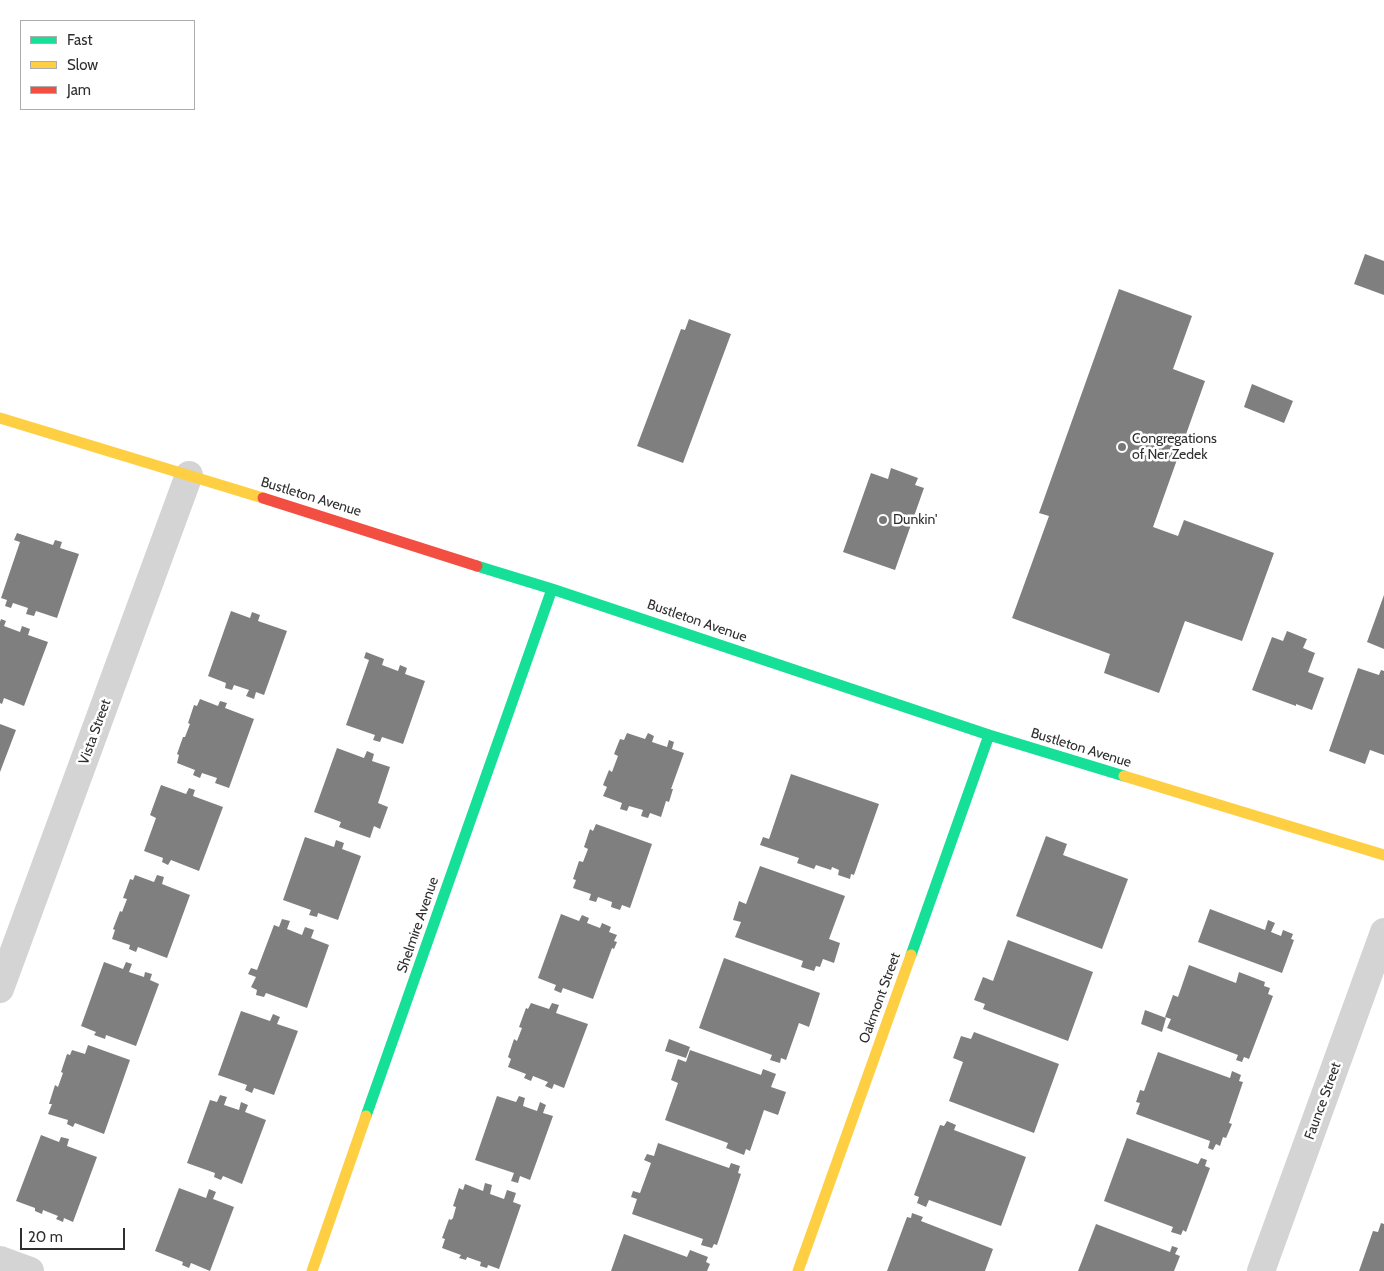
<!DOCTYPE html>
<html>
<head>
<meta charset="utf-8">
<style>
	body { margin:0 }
	#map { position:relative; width:1384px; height:1271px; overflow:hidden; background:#fff; font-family:Cabin,sans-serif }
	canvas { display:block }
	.legend { position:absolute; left:20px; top:20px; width:175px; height:90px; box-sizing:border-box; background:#fff; border:1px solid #acacac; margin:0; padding:6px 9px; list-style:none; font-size:15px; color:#2f2f2f }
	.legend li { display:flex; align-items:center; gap:10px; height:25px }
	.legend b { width:25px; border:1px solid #acacac }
	.scale { position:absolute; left:20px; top:1228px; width:105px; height:22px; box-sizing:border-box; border:2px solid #2f2f2f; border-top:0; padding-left:6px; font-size:15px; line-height:18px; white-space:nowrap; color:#2f2f2f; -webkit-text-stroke:4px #fff; paint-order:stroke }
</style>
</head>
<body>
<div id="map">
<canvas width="1384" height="1271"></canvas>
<ul class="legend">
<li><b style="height:6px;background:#16e098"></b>Fast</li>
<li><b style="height:6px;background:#ffcf43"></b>Slow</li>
<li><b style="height:6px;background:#f24e42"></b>Jam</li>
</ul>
<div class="scale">20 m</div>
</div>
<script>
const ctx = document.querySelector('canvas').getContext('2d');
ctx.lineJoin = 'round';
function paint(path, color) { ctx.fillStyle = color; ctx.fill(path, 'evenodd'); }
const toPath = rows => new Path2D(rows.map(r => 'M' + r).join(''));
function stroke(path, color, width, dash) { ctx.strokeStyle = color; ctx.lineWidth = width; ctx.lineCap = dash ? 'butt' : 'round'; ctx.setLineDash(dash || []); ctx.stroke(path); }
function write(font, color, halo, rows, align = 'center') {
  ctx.font = font + ' Cabin,sans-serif'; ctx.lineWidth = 5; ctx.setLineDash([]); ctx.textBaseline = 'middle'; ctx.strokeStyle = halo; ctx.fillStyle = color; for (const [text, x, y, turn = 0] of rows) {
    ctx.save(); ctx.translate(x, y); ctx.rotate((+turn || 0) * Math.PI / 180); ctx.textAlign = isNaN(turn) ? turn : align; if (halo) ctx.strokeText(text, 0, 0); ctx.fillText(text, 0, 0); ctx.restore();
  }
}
paint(toPath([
	[1365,254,1384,261,1384,295,1354,284],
	[1119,289,1192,316,1173,369,1205,381,1153,527,1178,536,1184,520,1274,553,1242,641,1185,621,1159,693,1104,673,1110,654,1012,618,1049,516,1039,513],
	[689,319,731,334,683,463,637,446,681,329,685,330],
	[1252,384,1293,401,1284,423,1244,407],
	[891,468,918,478,915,485,924,488,895,570,843,552,871,473,888,479],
	[17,533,53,545,55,540,62,542,60,548,79,554,57,618,36,611,34,616,26,614,28,608,13,603,11,608,5,606,7,600,1,598,20,542,14,540],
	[1384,595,1384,649,1367,642],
	[231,611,250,618,252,612,260,615,258,621,287,631,264,695,256,692,254,699,246,696,249,690,234,685,232,690,225,688,226,683,208,676],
	[1,619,6,621,4,626,20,632,22,626,30,629,28,635,48,642,24,706,4,698,2,704,0,703,0,622],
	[1287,631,1307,639,1303,648,1315,653,1308,672,1324,678,1312,710,1296,704,1296,706,1252,690,1272,637,1283,641],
	[366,652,384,659,382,665,398,671,400,665,407,668,405,674,425,681,403,744,382,737,380,742,373,740,375,735,346,725,369,660,364,658],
	[1358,668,1379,675,1381,670,1384,671,1384,755,1370,750,1365,764,1329,751],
	[200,699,218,706,220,701,227,703,225,708,254,719,229,788,215,783,217,778,202,773,200,778,193,775,195,770,177,763,179,755,177,754,183,737,185,737,190,724,188,723,194,705,197,706],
	[0,724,16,730,0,772],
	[627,733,645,739,648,733,654,736,652,742,667,747,669,740,674,742,672,749,684,753,671,789,673,789,669,802,666,801,661,817,650,813,648,818,641,816,643,810,629,806,627,811,620,809,622,803,603,796,607,787,603,785,609,770,612,772,618,756,614,754,620,739,624,740],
	[337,748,364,758,367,751,374,754,372,761,390,767,378,803,388,807,380,829,374,826,370,838,339,827,341,822,314,812],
	[791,774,879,804,854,875,851,874,850,879,838,875,839,870,832,867,831,870,816,865,814,869,797,863,799,858,760,845,763,837,769,839],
	[161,785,186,794,189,788,195,790,193,796,223,807,199,871,171,860,168,865,162,862,163,858,144,851,156,818,150,815],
	[596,824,652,844,630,908,622,905,620,910,611,907,612,902,598,897,596,902,589,900,591,894,573,888,576,880,573,879,579,861,583,862,588,849,584,847,590,829,593,831],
	[1046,836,1067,844,1063,855,1128,879,1102,949,1016,916],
	[305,837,334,847,336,840,344,843,342,849,361,856,338,920,318,913,317,917,309,915,311,910,283,900],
	[760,866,845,896,829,939,840,943,834,963,823,959,820,967,816,966,814,971,801,967,803,961,735,937,741,922,733,920,739,901,746,904],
	[135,875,154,882,157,875,164,877,162,884,190,895,167,958,138,947,136,952,129,949,130,945,112,939,115,930,113,929,120,911,122,912,127,899,123,898,130,879,133,880],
	[1210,909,1265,930,1268,920,1275,923,1271,932,1281,936,1283,930,1293,934,1291,939,1294,940,1282,973,1198,942],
	[561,914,579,921,582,915,589,918,587,923,600,928,602,923,611,927,609,932,617,935,614,941,617,942,614,949,612,948,593,999,563,988,561,993,554,990,556,985,538,978],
	[282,919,290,921,287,929,302,935,305,927,314,930,311,938,329,945,307,1008,266,993,264,997,256,995,257,990,251,987,256,977,248,974,251,968,257,970,274,925,279,927],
	[1008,940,1093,972,1068,1041,983,1009,985,1004,974,1000,983,977,993,981],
	[724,958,820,993,809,1027,799,1023,786,1060,781,1058,780,1063,770,1060,772,1055,699,1028],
	[104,962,123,969,126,962,132,964,129,972,144,977,145,972,152,974,150,980,159,984,136,1046,106,1035,105,1039,94,1035,96,1032,81,1026],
	[1189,965,1236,983,1239,972,1265,982,1264,986,1270,988,1268,994,1273,996,1249,1059,1244,1057,1242,1062,1236,1060,1238,1055,1167,1028,1171,1019,1165,1017,1173,995,1178,997],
	[531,1003,549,1009,552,1003,559,1005,556,1013,588,1024,564,1088,554,1084,552,1089,545,1086,548,1082,533,1076,531,1081,524,1078,526,1074,508,1067,511,1059,508,1057,514,1039,517,1041,522,1028,519,1027,526,1008,528,1009],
	[1145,1010,1166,1018,1162,1032,1141,1024],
	[241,1011,270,1021,273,1014,280,1017,277,1024,298,1031,274,1095,254,1088,252,1093,245,1090,247,1085,218,1075],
	[974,1032,1059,1064,1034,1133,949,1101,963,1062,953,1058,961,1036,971,1039],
	[669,1039,690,1047,686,1058,665,1051],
	[88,1045,130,1060,104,1134,75,1123,73,1127,67,1124,68,1120,48,1114,52,1104,49,1104,55,1085,58,1087,63,1073,61,1072,67,1054,70,1055,72,1050,85,1054],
	[690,1050,761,1075,763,1069,776,1074,771,1087,786,1092,778,1115,764,1110,750,1151,746,1149,744,1155,726,1148,728,1143,665,1120,678,1083,671,1080,678,1059,686,1062],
	[1158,1052,1230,1078,1232,1071,1241,1075,1239,1081,1243,1082,1229,1123,1232,1124,1226,1138,1223,1137,1220,1146,1216,1144,1213,1150,1208,1148,1210,1141,1136,1114,1140,1103,1136,1102,1140,1090,1144,1091],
	[220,1095,227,1097,224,1105,239,1110,241,1102,248,1105,245,1112,266,1120,242,1184,223,1176,221,1180,214,1177,215,1173,187,1163,210,1100,217,1102],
	[497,1096,516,1102,519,1096,525,1098,523,1106,537,1111,540,1102,546,1105,543,1113,553,1116,530,1180,520,1176,518,1183,511,1181,514,1173,475,1160],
	[947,1121,956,1125,954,1130,1026,1157,1001,1226,929,1200,926,1207,917,1203,919,1197,914,1195,940,1125,944,1126],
	[41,1135,59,1142,61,1137,69,1139,67,1146,97,1157,73,1222,64,1218,63,1222,56,1219,58,1216,43,1210,42,1214,35,1211,35,1208,16,1201],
	[1127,1138,1198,1164,1201,1158,1207,1160,1205,1166,1210,1168,1186,1232,1183,1230,1181,1235,1171,1232,1173,1227,1104,1201],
	[658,1143,729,1168,731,1163,740,1166,738,1173,741,1174,729,1210,717,1245,714,1244,712,1248,701,1245,703,1239,632,1214,637,1199,631,1197,633,1191,640,1193,651,1163,644,1160,647,1154,654,1156],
	[485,1183,492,1185,490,1194,504,1199,507,1190,516,1193,513,1202,521,1205,499,1269,488,1265,487,1268,480,1266,481,1262,467,1257,466,1260,459,1258,461,1255,442,1248,445,1239,442,1238,449,1219,451,1220,453,1218,456,1207,453,1206,459,1188,463,1190,465,1184,483,1191],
	[179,1188,206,1198,209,1189,216,1192,213,1199,234,1207,210,1271,191,1263,189,1268,182,1265,183,1262,155,1251],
	[912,1213,923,1217,921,1221,993,1249,985,1271,887,1271,907,1217,911,1218],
	[1381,1223,1384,1224,1384,1271,1359,1271,1373,1231,1378,1232],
	[1096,1224,1170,1252,1172,1246,1178,1248,1175,1254,1180,1256,1174,1271,1078,1271],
	[624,1234,687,1257,690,1250,708,1257,706,1262,710,1264,707,1271,611,1271]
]), '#7f7f7f');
stroke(toPath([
	[0,989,189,475],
	[0,1260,30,1271],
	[1261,1271,1384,932]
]), '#d4d4d4', 28);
stroke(toPath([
	[477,566,552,589,989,735,1124,776],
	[911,955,989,735],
	[366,1116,552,589]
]), '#16e098', 11);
stroke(toPath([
	[0,418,263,498],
	[1124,776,1384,855],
	[312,1271,366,1116],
	[798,1271,911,955]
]), '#ffcf43', 11);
stroke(toPath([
	[263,498,477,566]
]), '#f24e42', 11);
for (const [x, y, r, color] of [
	[1122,447,5,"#787878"],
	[883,520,5,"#787878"]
]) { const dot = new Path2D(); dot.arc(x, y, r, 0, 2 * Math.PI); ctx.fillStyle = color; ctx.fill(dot); stroke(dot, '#fff', 2); }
write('14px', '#2f2f2f', '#fff', [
	["Congregations",1132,439],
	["of Ner Zedek",1132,455],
	["Dunkin'",893,520]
], 'left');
write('14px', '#2f2f2f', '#fff', [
	["Bustleton Avenue",311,497,17],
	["Bustleton Avenue",697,621,19],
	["Vista Street",95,732,-70],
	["Bustleton Avenue",1081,748,17],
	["Shelmire Avenue",418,925,-71],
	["Oakmont Street",880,998,-70],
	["Faunce Street",1323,1101,-70]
]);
</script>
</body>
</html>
